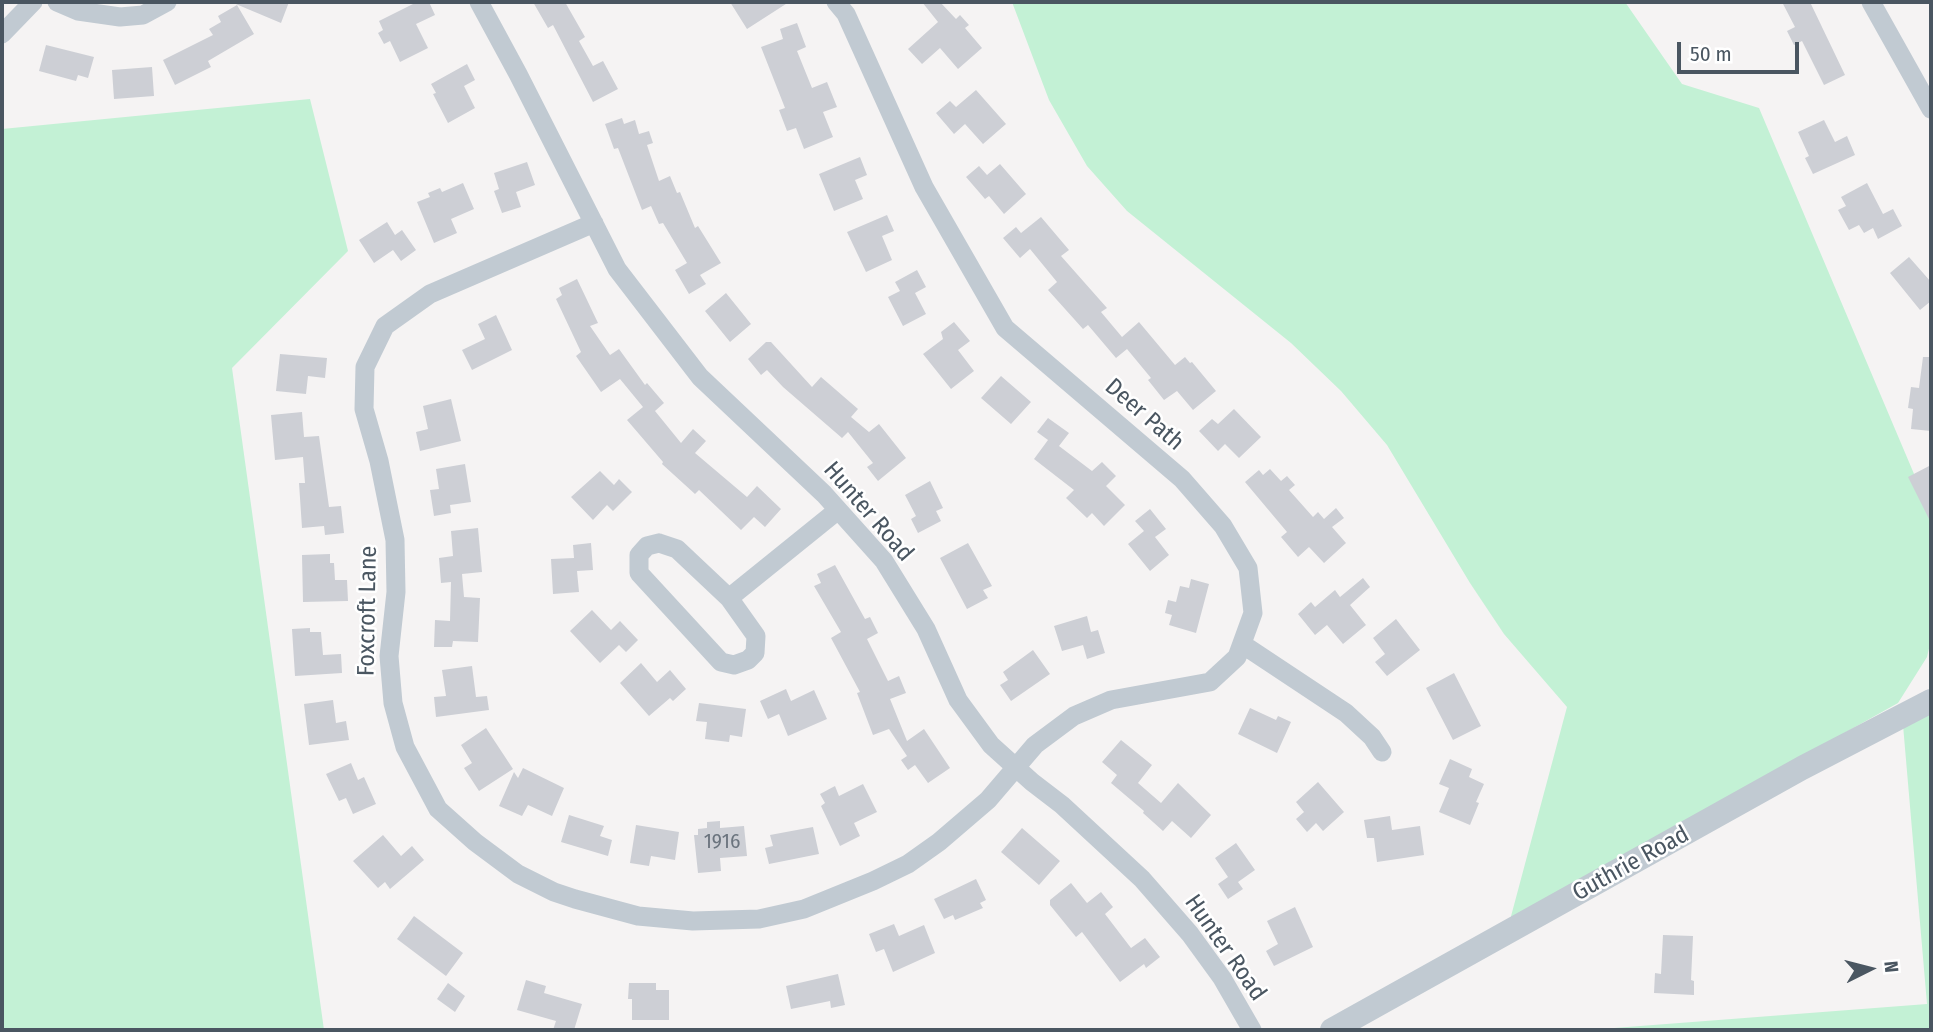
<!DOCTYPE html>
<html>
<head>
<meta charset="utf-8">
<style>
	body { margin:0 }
	#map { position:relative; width:1933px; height:1032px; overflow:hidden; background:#f5f3f3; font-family:"Fira Sans Condensed",sans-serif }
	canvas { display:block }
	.frame { position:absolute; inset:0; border:4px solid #4a5661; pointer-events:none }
	.north { position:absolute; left:1835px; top:934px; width:70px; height:70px; -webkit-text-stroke:5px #fff; paint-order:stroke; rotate:84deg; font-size:19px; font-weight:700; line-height:28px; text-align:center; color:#4a5661 }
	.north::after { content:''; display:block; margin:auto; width:24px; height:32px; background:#4a5661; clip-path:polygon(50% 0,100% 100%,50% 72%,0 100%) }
	.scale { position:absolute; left:1677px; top:42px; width:122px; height:32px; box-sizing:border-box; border:4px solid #4a5661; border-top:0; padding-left:9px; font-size:21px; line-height:24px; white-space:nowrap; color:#4a5661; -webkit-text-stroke:5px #fff; paint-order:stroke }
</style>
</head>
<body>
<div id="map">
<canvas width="1933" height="1032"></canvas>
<div class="frame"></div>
<div class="north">N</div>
<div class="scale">50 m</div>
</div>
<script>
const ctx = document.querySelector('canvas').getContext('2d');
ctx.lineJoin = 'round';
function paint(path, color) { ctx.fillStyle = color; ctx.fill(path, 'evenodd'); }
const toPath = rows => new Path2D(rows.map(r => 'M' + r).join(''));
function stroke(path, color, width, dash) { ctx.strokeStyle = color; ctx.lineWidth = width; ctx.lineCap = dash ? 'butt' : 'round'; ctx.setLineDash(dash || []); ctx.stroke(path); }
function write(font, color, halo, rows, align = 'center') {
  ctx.font = font + ' "Fira Sans Condensed",sans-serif'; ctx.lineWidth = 5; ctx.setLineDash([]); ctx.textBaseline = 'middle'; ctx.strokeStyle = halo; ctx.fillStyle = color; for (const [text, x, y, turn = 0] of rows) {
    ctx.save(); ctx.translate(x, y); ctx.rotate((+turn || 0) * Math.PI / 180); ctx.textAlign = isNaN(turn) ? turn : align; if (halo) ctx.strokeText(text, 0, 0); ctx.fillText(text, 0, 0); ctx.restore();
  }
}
paint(toPath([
	[1012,2,1625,2,1682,84,1759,108,1931,514,1931,640,1927,657,1898,703,1510,920,1567,707,1504,634,1470,583,1387,445,1341,391,1291,343,1127,211,1087,166,1049,100],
	[310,99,348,251,232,368,324,1030,2,1030,2,129],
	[1931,711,1931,1030,1588,1030,1927,1004,1903,725]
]), '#c3f1d5');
paint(toPath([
	[231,2,289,2,281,23],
	[417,2,429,2,435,15,416,24,428,48,400,62,390,41,384,44,378,33,383,30,379,21],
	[533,2,565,2,585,37,579,41,593,66,603,61,618,89,593,102,553,25,548,28],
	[730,2,789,2,747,29],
	[922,2,940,2,956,19,960,15,969,25,965,28,982,48,958,69,940,48,922,64,908,49,938,22],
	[1782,2,1810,2,1845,75,1824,85,1802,41,1794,45,1787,31,1795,27],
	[237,5,254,34,208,61,211,67,175,85,163,60,213,35,209,29,221,22,218,16],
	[797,23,806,47,797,51,812,88,827,82,837,107,823,112,833,137,804,149,796,128,787,131,779,110,785,108,761,47,783,39,780,29],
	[46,45,94,57,88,78,78,75,76,81,39,71],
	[467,64,475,80,464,86,475,108,448,123,433,94,436,93,431,84],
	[152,67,154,96,114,99,112,70],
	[976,90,1006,124,983,144,965,124,954,134,936,113,950,101,956,107],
	[622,118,624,124,635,120,639,134,649,131,653,143,647,145,659,181,670,176,677,193,680,192,695,228,698,226,721,263,700,275,706,284,689,294,675,270,687,263,663,223,659,224,651,206,642,210,618,148,614,149,605,124],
	[1824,120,1835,142,1847,136,1855,155,1813,174,1805,158,1809,156,1798,132],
	[860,157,867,175,855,180,863,199,834,211,819,174],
	[527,162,535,185,516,192,521,207,502,213,494,191,499,189,494,173],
	[1000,164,1026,194,1004,214,989,196,985,199,966,177,979,166,987,175],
	[463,183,474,209,451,219,457,233,434,243,417,202,430,197,428,193,440,188,442,192],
	[1867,183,1883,214,1893,209,1902,226,1878,239,1873,228,1864,233,1859,225,1849,230,1838,210,1846,206,1841,197],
	[887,215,894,231,882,236,892,260,866,272,847,232],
	[1041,217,1069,250,1061,256,1107,308,1101,312,1122,337,1139,322,1175,365,1185,357,1190,363,1192,362,1216,391,1193,410,1177,391,1164,400,1148,380,1151,378,1127,349,1116,358,1088,325,1083,329,1048,290,1057,282,1030,249,1020,258,1003,238,1016,227,1021,233],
	[387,222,395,235,402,230,416,250,401,261,393,250,374,263,359,240],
	[1909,257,1931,282,1931,301,1920,310,1890,273],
	[917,270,926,287,915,293,926,314,903,326,888,297,900,291,895,282],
	[577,279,598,323,590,326,610,355,619,349,645,385,647,383,664,403,655,411,681,443,693,429,706,441,695,453,747,497,757,486,781,509,765,527,754,517,741,530,699,490,695,494,662,464,663,462,627,420,643,407,620,379,601,392,576,356,581,352,556,299,562,295,559,288],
	[726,293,751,324,730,342,705,311],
	[496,315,512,350,472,370,462,350,485,339,478,324],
	[954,322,970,341,958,350,974,371,951,389,923,354,943,339,941,332],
	[766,342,771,342,812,387,821,377,858,409,851,417,869,432,879,424,906,458,878,481,867,467,873,463,848,432,842,438,783,387,767,370,761,375,748,359],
	[280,354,327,358,325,378,308,376,306,394,276,391],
	[1923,357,1931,357,1931,431,1911,429,1913,409,1908,408,1911,387,1919,388],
	[1001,376,1031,402,1011,424,981,398],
	[451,399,461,441,420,451,416,432,428,429,423,406],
	[1234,409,1261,437,1239,458,1225,444,1218,451,1199,431,1212,419,1218,424],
	[302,412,304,437,319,436,329,507,341,506,344,533,325,535,324,526,302,528,299,483,305,483,303,457,275,460,271,415],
	[1048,418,1069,433,1059,446,1092,471,1102,462,1116,476,1106,486,1125,505,1104,526,1092,513,1087,518,1066,498,1074,490,1034,459,1048,440,1037,432],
	[465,464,471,502,450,505,451,513,434,516,430,490,439,489,436,469],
	[1931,465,1931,523,1908,477],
	[1270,469,1281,481,1287,476,1295,485,1289,490,1313,517,1318,512,1324,519,1336,508,1344,518,1332,527,1346,543,1324,563,1309,547,1298,557,1281,537,1287,532,1245,482,1259,470,1263,475],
	[600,471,614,485,619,479,632,492,613,511,607,505,593,520,571,497],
	[930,481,943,508,936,511,941,521,918,533,911,519,916,516,905,495],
	[1150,509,1166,529,1155,537,1169,555,1150,571,1128,544,1144,531,1135,521],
	[478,528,482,572,462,574,464,597,480,598,478,642,453,641,452,647,434,647,435,620,450,621,451,582,441,583,439,558,453,556,451,531],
	[591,543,593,570,577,571,579,592,553,594,551,559,574,558,573,545],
	[968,543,992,586,983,590,988,598,967,609,940,558],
	[330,554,330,563,334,563,335,580,347,580,348,601,303,602,302,555],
	[835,565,865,619,870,617,878,633,867,639,888,681,899,676,906,693,890,699,907,741,924,729,950,768,928,783,915,765,908,770,901,760,907,756,889,729,873,735,857,693,860,692,831,638,841,632,814,586,821,583,817,574],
	[1363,578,1370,587,1350,605,1366,625,1343,644,1327,625,1315,635,1298,614,1311,602,1315,607,1335,590,1340,597],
	[1191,579,1209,584,1196,633,1169,625,1172,615,1165,613,1168,600,1176,602,1180,586,1189,588],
	[592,610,611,630,620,621,638,640,626,652,619,645,600,663,570,631],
	[1087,616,1091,632,1098,630,1105,653,1087,659,1083,645,1062,651,1054,626],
	[1396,619,1420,650,1387,676,1375,662,1385,654,1373,638],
	[310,628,310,632,321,632,323,655,341,654,342,673,295,676,292,629],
	[1033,650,1050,674,1011,701,1000,685,1008,680,1003,672],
	[641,663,657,682,670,670,686,689,673,701,670,698,649,716,620,683],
	[472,666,476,697,487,696,489,710,436,717,434,697,446,696,442,670],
	[1454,673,1481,726,1453,740,1426,688],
	[786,689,791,701,814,690,827,719,788,736,779,714,768,719,760,701],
	[333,700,336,723,346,721,349,740,309,745,304,704],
	[699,703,746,709,742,737,730,735,729,742,705,739,707,722,696,721],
	[1250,708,1276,720,1278,716,1291,722,1277,753,1238,734],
	[486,728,513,769,479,791,464,768,472,763,461,745],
	[1121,740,1152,765,1138,783,1161,803,1178,783,1211,815,1191,838,1172,821,1163,831,1143,813,1144,811,1111,783,1117,775,1102,762],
	[1450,759,1472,769,1469,777,1484,784,1476,802,1479,803,1470,825,1439,812,1449,788,1439,784],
	[351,763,358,780,364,777,376,804,353,814,346,798,339,801,326,774],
	[523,768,564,788,552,816,528,805,522,816,499,806,514,772,518,778],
	[1318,782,1344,812,1323,831,1316,823,1307,832,1296,819,1304,812,1296,802],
	[863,784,877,812,854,823,860,836,840,846,821,806,825,803,820,794,835,786,839,796],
	[569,815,604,826,600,836,612,840,608,856,561,842],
	[1390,816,1392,830,1420,826,1424,855,1377,862,1374,838,1367,838,1364,820],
	[720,821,720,828,744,826,747,856,720,858,721,871,698,873,694,835,698,835,698,829,707,828,707,822],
	[636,825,679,832,675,860,651,856,649,866,630,863],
	[813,827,819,854,769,864,765,848,773,846,770,835],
	[1022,828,1060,861,1039,885,1001,852],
	[383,835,401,856,412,846,424,860,390,889,385,882,378,888,353,861],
	[1236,843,1255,870,1238,882,1243,889,1228,899,1218,884,1228,877,1215,858],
	[976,879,986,900,980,903,983,908,955,920,953,915,944,919,934,899],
	[1071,883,1087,903,1101,892,1113,907,1105,914,1131,948,1145,938,1160,957,1146,968,1144,964,1120,982,1082,932,1076,937,1050,905,1050,900],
	[1295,907,1313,947,1274,966,1266,951,1278,944,1267,921],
	[414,916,463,953,446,976,397,939],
	[894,924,899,936,924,925,935,953,893,972,884,949,876,952,869,934],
	[1663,935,1693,936,1691,980,1694,981,1694,995,1654,993,1655,973,1661,974],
	[838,974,845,1005,831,1008,830,1001,791,1009,786,986],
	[526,980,546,986,544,993,582,1004,574,1030,553,1030,556,1021,517,1010],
	[448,983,465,996,455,1012,437,999],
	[629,983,656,983,656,990,669,990,669,1020,632,1020,632,999,628,999]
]), '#cdcfd5');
stroke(toPath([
	[57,2,78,11,120,17,143,15,167,2],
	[479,2,518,74,617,269,700,377,824,494,884,561,926,629,958,700,991,745,1032,782,1062,805,1142,879,1190,934,1222,978,1252,1030],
	[1871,2,1931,109],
	[2,34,33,2],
	[594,223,430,294,385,326,365,367,364,409,379,461,395,540,396,592,389,656,393,703,405,747,438,809,475,842,518,874,554,892,575,899,638,916,693,921,759,919,804,909,873,881,908,864,939,842,988,800,1035,745,1074,716,1111,700,1210,682,1237,657,1253,613,1248,568,1223,526,1182,479,1005,328,924,187,846,14,836,2],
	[659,543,677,549,729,598,756,636,755,653,748,660,734,665,721,662,639,573,639,555,647,546,659,543],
	[729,598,838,510],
	[1242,644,1346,713,1372,737,1382,752]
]), '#c1cad2', 19);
stroke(toPath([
	[1332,1030,1802,768,1931,701]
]), '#c1cad2', 24);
write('21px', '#6b747e', null, [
	["1916",722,842]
]);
write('24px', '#4a5661', '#fff', [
	["Deer Path",1144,415,41],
	["Hunter Road",868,512,49],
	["Foxcroft Lane",368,611,-89],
	["Guthrie Road",1631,864,-29],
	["Hunter Road",1225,948,55]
]);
</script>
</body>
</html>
